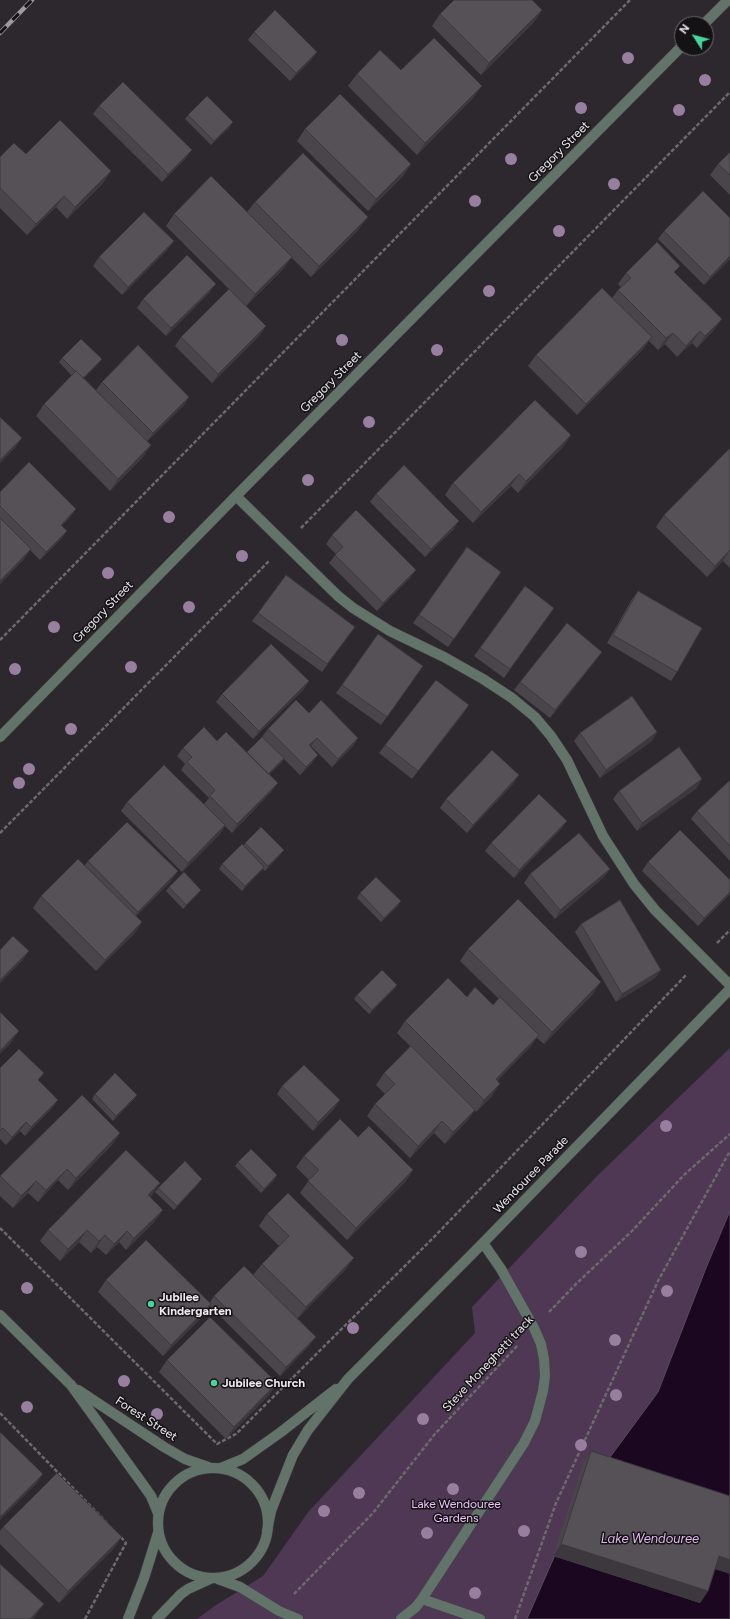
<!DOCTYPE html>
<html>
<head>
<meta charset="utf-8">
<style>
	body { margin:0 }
	#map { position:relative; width:730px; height:1619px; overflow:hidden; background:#2d282e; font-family:Figtree,sans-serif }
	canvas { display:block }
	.north { position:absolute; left:674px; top:16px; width:40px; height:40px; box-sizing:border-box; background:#141214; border:1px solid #6c696c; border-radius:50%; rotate:306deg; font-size:11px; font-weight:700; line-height:16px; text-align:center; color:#efecf0 }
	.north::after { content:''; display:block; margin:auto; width:14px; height:18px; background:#48d49d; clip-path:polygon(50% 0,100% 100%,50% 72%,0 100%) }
</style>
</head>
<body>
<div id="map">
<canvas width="730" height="1619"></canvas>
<div class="north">N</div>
</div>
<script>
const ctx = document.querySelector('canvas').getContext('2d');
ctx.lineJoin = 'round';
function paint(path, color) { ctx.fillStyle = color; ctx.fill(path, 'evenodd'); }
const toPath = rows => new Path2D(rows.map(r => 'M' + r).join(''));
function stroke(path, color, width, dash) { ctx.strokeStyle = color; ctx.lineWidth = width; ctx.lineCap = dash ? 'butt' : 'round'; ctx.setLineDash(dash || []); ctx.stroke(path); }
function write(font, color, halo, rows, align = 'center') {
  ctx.font = font + ' Figtree,sans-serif'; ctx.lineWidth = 3; ctx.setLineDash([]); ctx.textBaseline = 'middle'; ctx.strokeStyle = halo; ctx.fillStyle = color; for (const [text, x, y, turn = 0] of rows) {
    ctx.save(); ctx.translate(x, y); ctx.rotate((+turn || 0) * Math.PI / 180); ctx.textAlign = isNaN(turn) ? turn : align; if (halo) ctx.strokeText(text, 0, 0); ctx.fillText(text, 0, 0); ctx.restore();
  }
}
paint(toPath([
	[730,1048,730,1211,706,1268,658,1392,580,1498,527,1619,197,1619,216,1605,263,1576,309,1511,475,1333,472,1307,597,1176]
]), '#4e3854');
const water = toPath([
	[730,1211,730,1619,527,1619,580,1498,658,1392,706,1268,730,1211]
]);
paint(water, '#1b0720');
stroke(water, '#5b4c5e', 1);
const minor = toPath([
	[704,24,728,0],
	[236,496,338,596,353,608,390,631,444,657,483,679,512,698,535,717,551,736,567,760,603,836,634,884,655,910,730,985],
	[0,737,236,496,682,46],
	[0,1315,71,1385,144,1486,151,1496,158,1513],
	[78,1390,164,1447,185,1459,208,1467],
	'158 1523a55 55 0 1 1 110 0a55 55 0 1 1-110 0Z',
	[221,1468,243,1459,281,1432,336,1389],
	[267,1531,271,1511,276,1498,293,1455,308,1430,348,1379,483,1243,730,989],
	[218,1579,240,1587,279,1611,298,1619],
	[422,1599,480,1619],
	[128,1619,144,1578,158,1533],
	[157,1619,181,1594,188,1589,210,1579],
	[401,1619,416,1607,422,1599,524,1443,535,1421,543,1391,545,1376,544,1359,541,1344,534,1328,501,1269,483,1243]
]);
stroke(minor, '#484349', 11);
stroke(toPath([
	[301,528,730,92],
	[0,640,630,0],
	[0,833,270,560],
	[717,943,730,930],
	[0,1228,217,1444,236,1434,435,1236,687,974],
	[549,1312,577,1283,631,1232,685,1174,730,1134],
	[0,1413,107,1523],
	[294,1594,373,1513,434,1435,518,1345],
	[85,1619,126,1543,120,1536],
	[515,1619,556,1503,658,1281,730,1151]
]), '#6d696e', 2.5, [4, 2]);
stroke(minor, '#62736a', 10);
const rail = toPath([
	[0,33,32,0]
]);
stroke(rail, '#9e9a9f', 4.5);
stroke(rail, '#141214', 3, [9]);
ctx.fillStyle = '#987e9f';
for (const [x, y] of [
	[628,58],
	[705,80],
	[581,108],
	[679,110],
	[511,159],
	[614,184],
	[475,201],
	[559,231],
	[489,291],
	[342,340],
	[437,350],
	[369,422],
	[308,480],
	[169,517],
	[242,556],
	[108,573],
	[189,607],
	[54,627],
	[131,667],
	[15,669],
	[71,729],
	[29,769],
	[19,783],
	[666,1126],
	[581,1252],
	[27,1288],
	[667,1291],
	[353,1328],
	[615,1340],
	[124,1381],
	[616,1395],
	[27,1407],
	[157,1414],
	[423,1419],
	[581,1445],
	[453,1489],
	[359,1493],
	[324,1511],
	[524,1531],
	[427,1533],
	[475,1593]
]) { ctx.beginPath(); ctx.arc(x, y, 6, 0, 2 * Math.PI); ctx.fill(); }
paint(toPath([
	[542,10,534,22,481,75,432,26,440,14],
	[254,32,317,52,311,60,290,81,248,40],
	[401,70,474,97,417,155,348,86,357,74],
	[99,106,186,158,162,182,93,114],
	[188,115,230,127,211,145,185,119],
	[305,129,411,164,403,176,368,211,297,141],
	[730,152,730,195,710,175,718,164],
	[26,154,111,171,103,183,67,219,56,207,27,235,0,208,0,157],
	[255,202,359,229,311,277,291,257,284,268,246,306,166,226,174,214,247,212],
	[664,231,730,259,704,285,658,239],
	[168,249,122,295,93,266,99,257],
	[626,273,675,273,722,319,713,331,697,348,692,343,677,357,665,344,658,350,649,341,643,349,577,415,528,366,536,355,612,298,618,290,621,287,618,284],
	[210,292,166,336,137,308,143,299],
	[260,335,212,383,175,346,181,337],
	[62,358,102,359,99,363,84,378,96,390,102,382,189,397,184,405,147,441,151,445,143,457,110,491,36,416,44,404,72,376,59,362],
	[571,435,563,447,518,493,511,486,473,523,445,495,453,483],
	[730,448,730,568,723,561,707,577,656,527,664,515],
	[0,492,76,509,70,517,62,526,67,531,61,539,40,560,30,550,23,560,0,584],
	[376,494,454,529,425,557,370,502],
	[332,535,410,578,377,611,329,563,336,554,326,544],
	[467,547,501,572,448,647,413,623],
	[525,586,554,608,504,678,474,656],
	[638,591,677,672,671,681,607,643,632,599],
	[258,613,355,627,322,672,252,621],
	[378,634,423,666,381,725,336,693],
	[596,660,550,718,514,690,520,682],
	[309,681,303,690,253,739,216,702,222,694],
	[309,713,358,738,353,746,332,767,311,746,310,747,312,763,300,775,284,759,281,763,269,774,272,791,232,833,225,826,220,834,182,872,121,811,127,802,204,804,209,798,181,770,185,764,177,756,183,748,247,752,262,737,268,729],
	[463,714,412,779,379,753,385,745],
	[657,732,652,741,600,778,574,741,580,733],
	[519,775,513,784,467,833,440,808,446,799],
	[730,782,730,861,691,819,697,811],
	[697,788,637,831,613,799,619,791],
	[567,821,561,829,514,878,485,851,491,843],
	[245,843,281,854,265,871,263,869,261,871,242,891,219,869,222,864,243,846],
	[88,861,172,880,136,916,142,922,134,934,96,971,33,908,41,896,85,865],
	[648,862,730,894,698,926,642,871],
	[610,869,604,877,555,919,524,883,530,874],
	[169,887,201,890,198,894,183,909,166,891],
	[360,893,398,906,381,922,357,898],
	[581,924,661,970,655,978,616,1002,575,932],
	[468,949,593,994,544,1044,537,1038,530,1047,497,1081,492,1096,476,1112,475,1110,467,1121,445,1144,434,1133,410,1158,367,1116,375,1104,385,1094,376,1085,384,1073,410,1046,397,1033,405,1021,467,997,493,1005,499,999,460,961],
	[397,985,394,989,369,1014,354,999,357,995],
	[0,1068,38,1081,58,1100,52,1108,25,1136,20,1131,6,1145,0,1139],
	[282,1086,334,1109,313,1131,277,1094],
	[95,1094,137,1095,134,1099,113,1121,92,1099],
	[82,1095,120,1133,112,1145,68,1190,58,1180,38,1202,28,1193,13,1208,0,1196,0,1177],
	[304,1156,413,1170,405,1182,347,1240,300,1193,309,1180,296,1167],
	[238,1162,274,1180,261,1193,235,1166],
	[199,1183,174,1210,155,1192,158,1188],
	[152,1195,150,1197,163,1210,154,1222,126,1250,119,1242,106,1255,97,1247,91,1253,79,1242,60,1261,40,1241,48,1230],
	[267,1214,354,1258,345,1270,297,1319,310,1345,280,1376,210,1306,203,1316,163,1356,98,1292,106,1280,210,1302,214,1296,253,1275,262,1264,279,1246,259,1226],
	[167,1360,277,1383,269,1395,226,1439,159,1372],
	[591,1451,715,1569,708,1591,700,1603,553,1556,583,1463],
	[3,1527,122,1537,113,1549,59,1603,0,1544,0,1531]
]), '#4a454b');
paint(toPath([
	[542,10,534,22,481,75,489,63],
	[317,52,311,60,290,81,296,73],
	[482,86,474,97,417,155,425,143],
	[233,122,230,127,211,145,214,141],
	[192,150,186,158,162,182,168,174],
	[411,164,403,176,368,211,376,199],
	[111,171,103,183,67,219,75,207],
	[64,196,56,207,27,235,36,224],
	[368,217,359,229,311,277,319,266],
	[174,241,168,249,122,295,128,287],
	[730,256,730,259,704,285,710,277],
	[292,257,284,268,246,306,255,294],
	[216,284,210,292,166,336,171,328],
	[722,319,713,331,697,348,705,336],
	[266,326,260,335,212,383,218,374],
	[700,331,692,343,677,357,686,346],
	[673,333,665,344,658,350,666,338],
	[652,337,643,349,577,415,586,404],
	[102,359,99,363,79,383,82,379],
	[189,397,184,405,147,442,153,433],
	[571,435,563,447,518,493,526,481],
	[22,438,16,447,0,463,0,460],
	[151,445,143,457,110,491,118,479],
	[519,474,511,486,473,523,481,512],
	[76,509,70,517,55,533,61,525],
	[459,521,454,529,425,557,431,549],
	[67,531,61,539,40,560,46,552],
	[31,549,23,560,0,584,0,581],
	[730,550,723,561,707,577,715,566],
	[416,570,410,578,377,611,383,603],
	[602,652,596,660,550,718,555,710],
	[309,681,303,690,253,739,259,731],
	[469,705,463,714,412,779,418,771],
	[657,732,652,741,600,778,606,770],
	[317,738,311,746,303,754,309,745],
	[358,738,353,746,332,767,338,759],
	[318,755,312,763,300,775,306,767],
	[284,758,281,763,265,779,268,774],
	[519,775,513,784,467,833,473,825],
	[702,779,697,788,637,831,642,823],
	[278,783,272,791,232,833,237,824],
	[567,821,561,829,514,878,519,870],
	[225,825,220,834,182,872,188,863],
	[284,850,281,854,265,871,268,866],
	[264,867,261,871,242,891,245,886],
	[610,869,604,877,555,919,560,910],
	[178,871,172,880,132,920,138,912],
	[201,890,198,894,183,909,186,905],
	[730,892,730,894,698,926,704,918],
	[401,901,398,906,381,922,384,918],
	[142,922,134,934,96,971,105,960],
	[29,951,23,960,0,983,0,980],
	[661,970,655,978,616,1002,622,994],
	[601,982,593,994,544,1044,552,1032],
	[397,985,394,989,369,1014,372,1010],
	[19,1031,11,1043,0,1054,0,1051],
	[539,1035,530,1047,487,1091,496,1079],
	[500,1084,492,1096,476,1112,484,1100],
	[137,1095,134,1099,113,1121,116,1116],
	[58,1100,52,1108,25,1136,31,1127],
	[340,1100,334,1109,313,1131,318,1122],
	[475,1110,467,1121,445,1144,453,1132],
	[442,1121,434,1133,410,1158,418,1146],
	[26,1122,20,1131,6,1145,12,1137],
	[120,1133,112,1145,68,1190,76,1178],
	[67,1169,58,1180,38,1202,46,1190],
	[413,1170,405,1182,347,1240,356,1228],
	[277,1175,274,1180,261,1193,264,1189],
	[202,1179,199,1183,174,1210,177,1206],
	[36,1181,28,1193,13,1208,21,1196],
	[160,1183,152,1195,140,1207,148,1195],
	[163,1210,154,1222,126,1250,134,1238],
	[87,1230,79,1242,60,1261,68,1249],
	[127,1231,119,1242,106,1255,114,1244],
	[105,1235,97,1247,91,1253,99,1241],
	[354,1258,345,1270,297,1319,306,1307],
	[211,1304,203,1316,163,1356,171,1345],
	[316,1337,310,1345,280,1376,286,1367],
	[277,1383,269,1395,226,1439,234,1427],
	[43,1474,37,1483,0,1520,0,1517],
	[122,1537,113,1549,59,1603,68,1591],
	[561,1544,708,1591,700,1603,553,1556],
	[719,1556,730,1560,730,1574,711,1568],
	[44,1604,33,1619,30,1619]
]), '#3c383d');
const building = toPath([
	[454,0,532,0,542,10,489,63,440,14,454,0],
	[275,10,317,52,296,73,254,32,275,10],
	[434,38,482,86,425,143,357,74,380,50,401,70,434,38],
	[123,82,192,150,168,174,99,106,123,82],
	[340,94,411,164,376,199,305,129,340,94],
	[207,96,233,122,214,141,188,115,207,96],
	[60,120,111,171,75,207,64,196,36,224,0,188,0,157,14,143,26,154,60,120],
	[730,152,730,175,718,164,730,152],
	[303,153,368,217,319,266,255,202,303,153],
	[211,176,292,257,255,294,174,214,211,176],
	[703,191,730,218,730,256,710,277,664,231,703,191],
	[144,212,174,241,128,287,99,257,144,212],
	[657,242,680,266,674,272,722,319,705,336,700,331,686,346,673,333,666,338,618,290,631,278,626,273,657,242],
	[187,255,216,284,171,328,143,299,187,255],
	[602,288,652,337,586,404,536,355,602,288],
	[229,289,266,326,218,374,181,337,229,289],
	[81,339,102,359,83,378,76,371,76,372,62,358,81,339],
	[138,345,189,397,153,433,102,382,138,345],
	[76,371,151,445,118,479,44,404,76,371],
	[535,400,571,435,526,481,519,474,481,512,453,483,535,400],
	[0,417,22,438,0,460,0,417],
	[730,448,730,550,715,566,664,515,730,448],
	[29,462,76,509,61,525,67,531,46,552,0,506,0,492,29,462],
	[404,465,459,521,431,549,376,494,404,465],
	[356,510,416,570,383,603,335,555,343,547,332,535,356,510],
	[0,518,31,549,0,581,0,518],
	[467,547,501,572,454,639,419,615,467,547],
	[286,575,355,627,327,664,258,613,286,575],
	[525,586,554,608,510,669,480,648,525,586],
	[638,591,702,628,677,672,613,635,638,591],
	[567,623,602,652,555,710,520,682,567,623],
	[378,634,423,666,387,717,342,685,378,634],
	[271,644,309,681,259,731,222,694,271,644],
	[436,680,469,705,418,771,385,745,436,680],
	[632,696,657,732,606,770,580,733,632,696],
	[296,700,309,713,321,700,358,738,338,759,317,738,309,745,318,755,306,767,268,729,296,700],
	[204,727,217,741,226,732,278,783,237,824,210,796,215,790,187,762,192,757,183,748,204,727],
	[262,737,284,758,268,774,247,752,262,737],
	[679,747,702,779,642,823,619,791,679,747],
	[492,750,519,775,473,825,446,799,492,750],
	[164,765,225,825,188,863,127,802,164,765],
	[729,781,730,782,730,846,697,811,729,781],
	[539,794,567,821,519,870,491,843,539,794],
	[127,822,178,871,138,912,88,861,127,822],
	[261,827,284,850,268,866,245,843,261,827],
	[680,830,730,880,730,892,704,918,648,862,680,830],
	[579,833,610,869,560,910,530,874,579,833],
	[242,844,264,867,245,886,222,864,242,844],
	[78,859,142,922,105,960,41,896,78,859],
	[184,872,201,890,186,905,169,887,184,872],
	[376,877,401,901,384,918,360,893,376,877],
	[518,899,601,982,552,1032,468,949,518,899],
	[620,900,661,970,622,994,581,924,620,900],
	[13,936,29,951,0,980,0,950,13,936],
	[382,970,397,985,372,1010,357,995,382,970],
	[448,978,467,997,475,987,493,1005,500,997,539,1035,496,1079,500,1084,484,1100,405,1021,448,978],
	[0,1012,19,1031,0,1051,0,1012],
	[411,1046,475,1110,453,1132,442,1121,418,1146,375,1104,395,1084,384,1073,411,1046],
	[19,1049,44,1073,38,1080,58,1100,31,1127,26,1122,12,1137,3,1128,0,1130,0,1068,19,1049],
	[304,1065,340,1100,318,1122,282,1086,304,1065],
	[115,1073,137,1095,116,1116,95,1094,115,1073],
	[82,1095,120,1133,76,1178,67,1169,46,1190,36,1181,21,1196,0,1176,82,1095],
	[340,1119,358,1137,369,1126,413,1170,356,1228,308,1181,319,1170,304,1156,340,1119],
	[251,1149,277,1175,264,1189,238,1162,251,1149],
	[126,1150,160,1183,148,1195,163,1210,134,1238,127,1231,114,1244,105,1235,99,1241,87,1230,68,1249,48,1230,126,1150],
	[185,1161,202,1179,177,1206,158,1188,185,1161],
	[288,1193,354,1258,306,1307,262,1264,289,1236,267,1214,288,1193],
	[146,1240,211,1304,171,1345,106,1280,146,1240],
	[244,1266,316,1337,286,1367,214,1296,244,1266],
	[210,1317,277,1383,234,1427,167,1360,210,1317],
	[0,1432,43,1474,0,1517,0,1432],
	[591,1451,730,1496,730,1560,719,1556,708,1591,561,1544,591,1451],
	[57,1473,122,1537,68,1591,3,1527,57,1473],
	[0,1564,44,1604,30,1619,0,1619,0,1564]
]);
paint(building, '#565057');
stroke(building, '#3c383d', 1);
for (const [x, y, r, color] of [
	[151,1304,4,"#48d49d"],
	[214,1383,4,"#48d49d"]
]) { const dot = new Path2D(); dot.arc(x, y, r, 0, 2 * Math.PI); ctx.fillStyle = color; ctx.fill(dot); stroke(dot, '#141214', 1.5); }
write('12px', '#efecf0', '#141214', [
	["Gregory Street",559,152,-45],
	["Gregory Street",331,382,-45],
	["Gregory Street",103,612,-46],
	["Wendouree Parade",531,1175,-46],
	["Steve Moneghetti track",488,1364,-47],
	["Forest Street",146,1419,33]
]);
write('bold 12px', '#efecf0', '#141214', [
	["Jubilee",159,1297],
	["Kindergarten",159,1311],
	["Jubilee Church",222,1383]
], 'left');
write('12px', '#efc4fb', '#141214', [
	["Lake Wendouree",456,1504],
	["Gardens",456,1518]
]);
write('italic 13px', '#e3b9ef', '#141214', [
	["Lake Wendouree",650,1539]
]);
</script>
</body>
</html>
